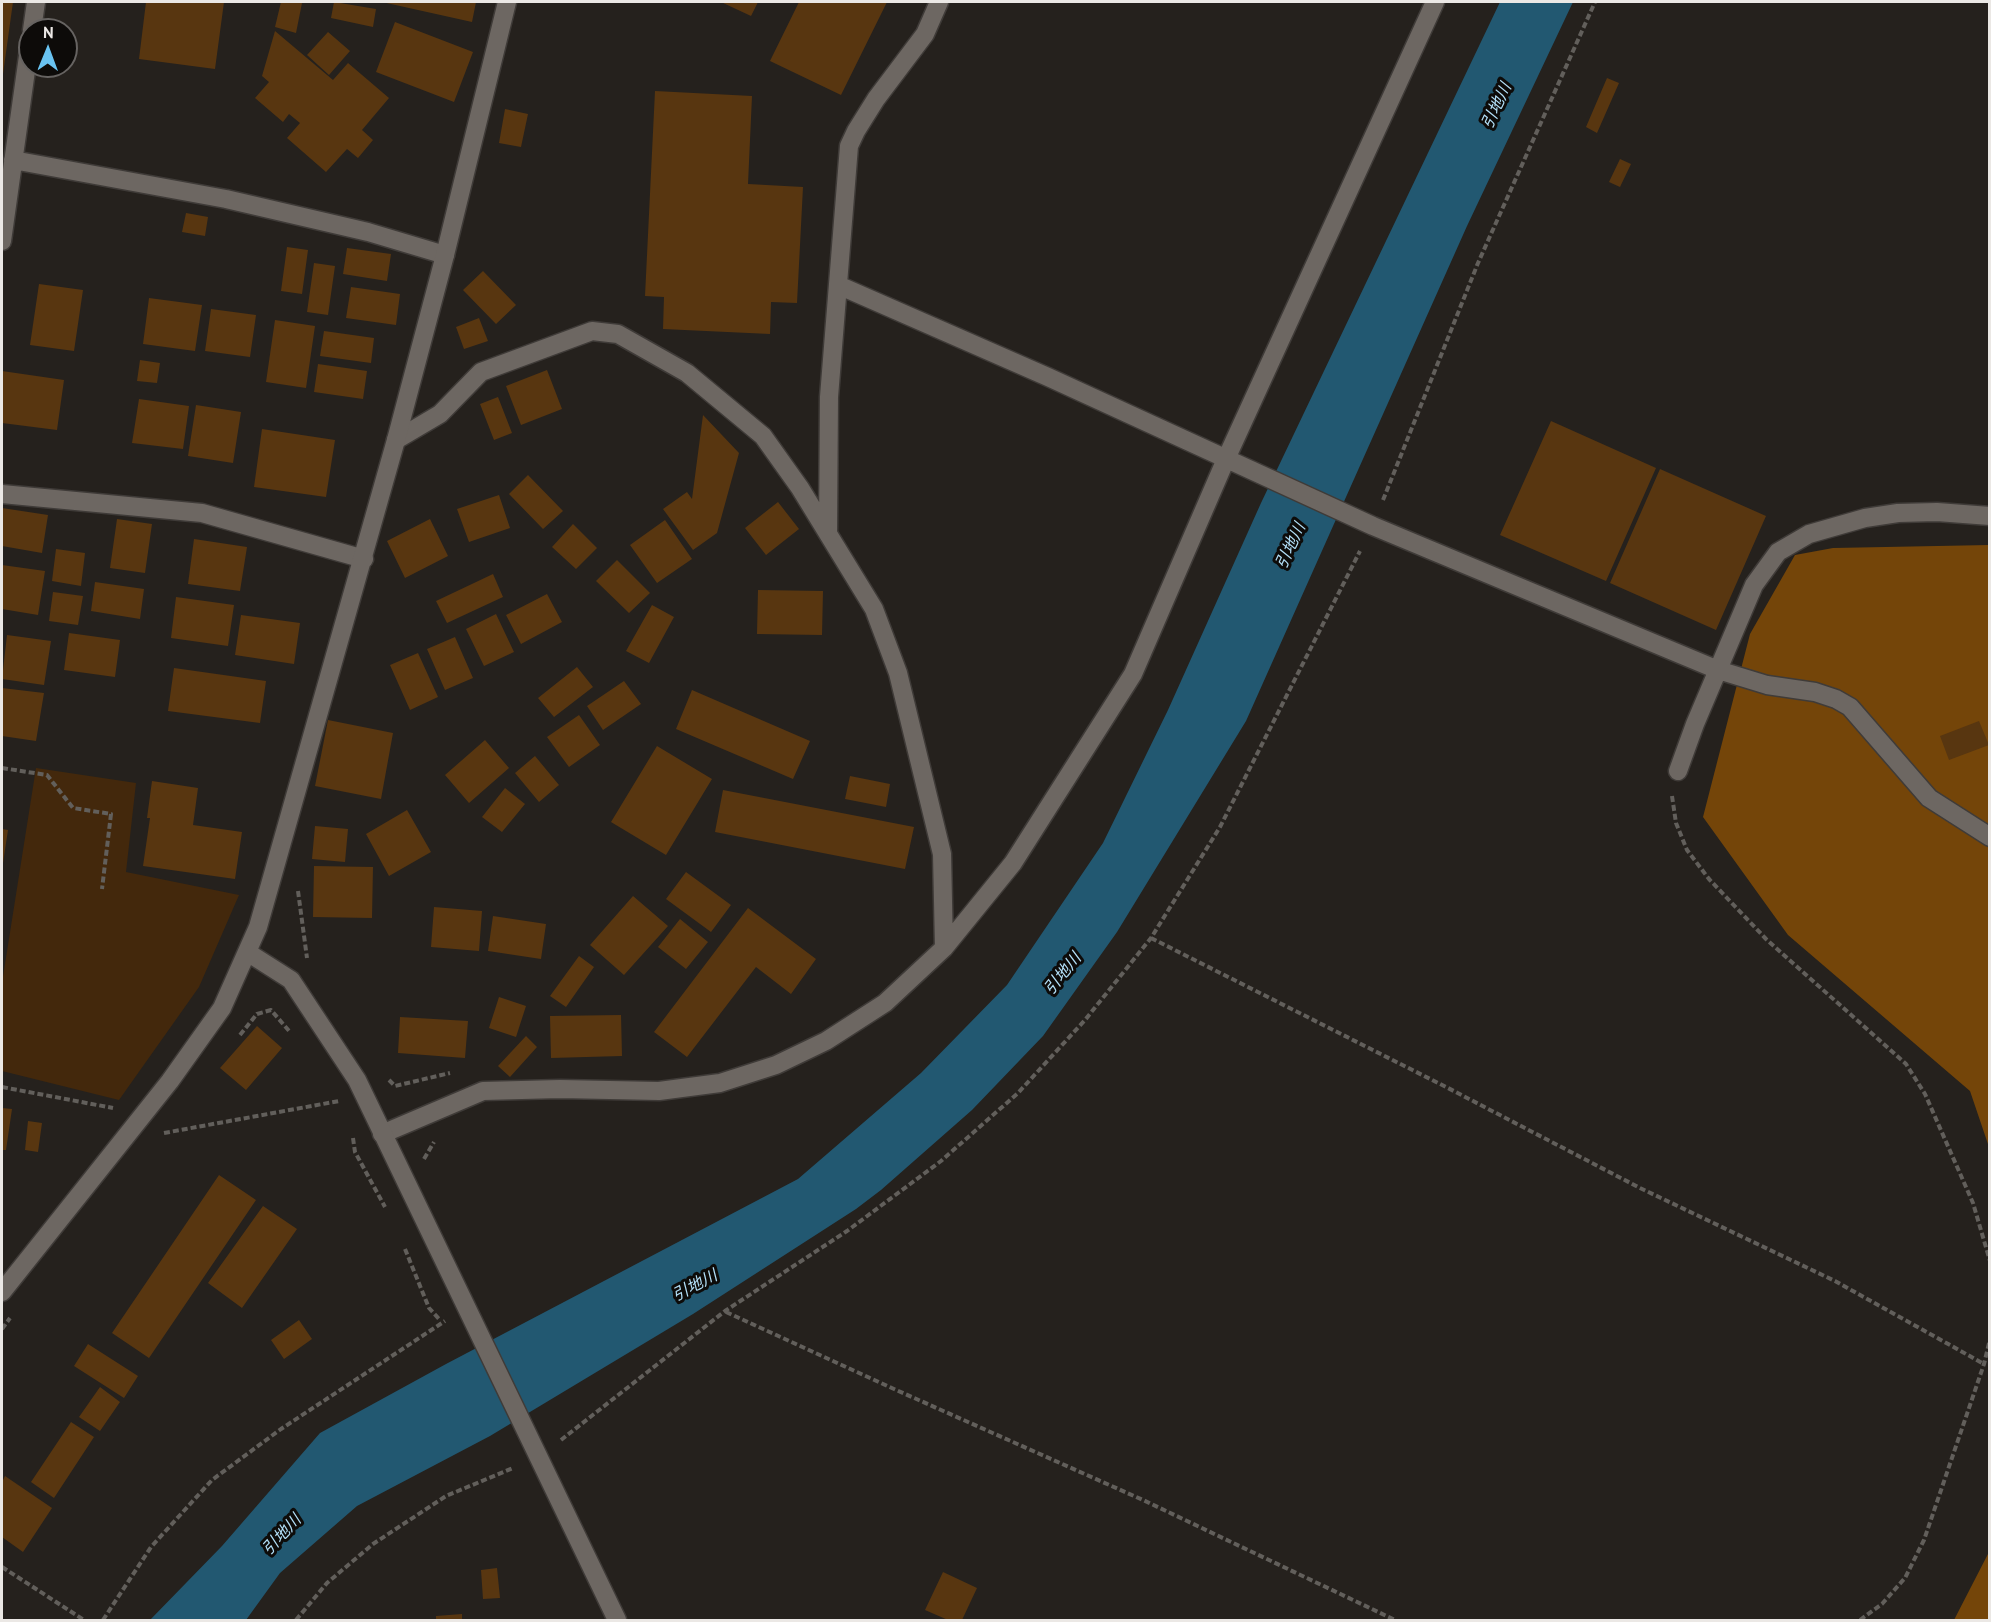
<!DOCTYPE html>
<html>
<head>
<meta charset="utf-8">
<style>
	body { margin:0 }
	#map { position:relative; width:1991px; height:1622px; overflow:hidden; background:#25211d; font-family:"PT Sans",sans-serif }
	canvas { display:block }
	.frame { position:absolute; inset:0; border:3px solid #ebe8e5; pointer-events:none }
	.north { position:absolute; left:18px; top:18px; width:60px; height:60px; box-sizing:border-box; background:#0d0b09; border:2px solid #666361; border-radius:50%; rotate:1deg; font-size:16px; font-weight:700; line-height:24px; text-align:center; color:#ebe8e5 }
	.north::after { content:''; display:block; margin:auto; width:21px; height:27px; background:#69c3f1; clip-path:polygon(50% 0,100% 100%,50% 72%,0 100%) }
</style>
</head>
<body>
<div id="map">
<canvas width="1991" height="1622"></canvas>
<div class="frame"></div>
<div class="north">N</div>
</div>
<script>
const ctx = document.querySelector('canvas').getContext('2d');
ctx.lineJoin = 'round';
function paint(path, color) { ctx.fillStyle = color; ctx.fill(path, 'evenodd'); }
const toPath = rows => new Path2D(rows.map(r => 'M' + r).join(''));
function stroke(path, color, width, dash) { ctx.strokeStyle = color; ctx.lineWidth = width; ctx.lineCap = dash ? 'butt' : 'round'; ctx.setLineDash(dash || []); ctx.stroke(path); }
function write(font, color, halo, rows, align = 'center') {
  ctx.font = font + ' "PT Sans","Noto Sans JP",sans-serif'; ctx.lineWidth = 6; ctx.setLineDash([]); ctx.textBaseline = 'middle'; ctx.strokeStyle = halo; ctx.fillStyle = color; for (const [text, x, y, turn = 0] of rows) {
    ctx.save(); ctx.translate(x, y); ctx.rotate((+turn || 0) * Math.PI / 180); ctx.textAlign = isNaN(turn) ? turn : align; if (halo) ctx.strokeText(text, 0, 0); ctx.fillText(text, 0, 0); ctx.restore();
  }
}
paint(toPath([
	[36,768,136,783,126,872,239,895,199,987,119,1100,2,1071,2,983]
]), '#43280c');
paint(toPath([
	[1989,545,1989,1147,1970,1091,1788,935,1703,817,1750,634,1795,555,1833,548],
	[1989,1552,1989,1620,1954,1620]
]), '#744509');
paint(toPath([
	[1500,2,1573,2,1467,226,1246,721,1117,932,1043,1036,972,1110,881,1190,856,1209,693,1314,490,1436,357,1506,280,1573,246,1620,150,1620,222,1546,320,1433,446,1364,798,1179,921,1073,1007,985,1103,843,1168,710,1261,503]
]), '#225871');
paint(toPath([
	[2,2,13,2,3,74,2,74],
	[146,2,224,2,215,69,139,59],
	[281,2,302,3,296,33,275,27],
	[334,2,376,9,373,27,331,18],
	[382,2,476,2,472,22],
	[721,2,758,2,751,16],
	[799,2,887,2,841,95,770,61],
	[395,22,473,52,454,102,376,72],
	[275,31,333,80,348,63,389,98,362,130,373,140,358,158,347,149,326,172,287,138,300,123,289,114,283,122,255,98,269,82,262,76],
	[328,32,350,51,329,75,307,55],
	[1607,78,1619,83,1597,133,1586,127],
	[655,91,752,96,748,184,803,187,797,303,771,302,770,334,663,329,664,297,645,296],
	[505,109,528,114,521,147,499,143],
	[1620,159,1631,164,1620,187,1609,182],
	[186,213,208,217,205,236,182,232],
	[287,247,308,250,302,294,281,291],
	[347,248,391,254,387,281,343,274],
	[314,263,335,266,328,315,307,312],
	[483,271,516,305,496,324,463,290],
	[39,284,83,290,74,351,30,345],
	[351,287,400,294,396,325,346,318],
	[149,298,202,305,195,351,143,344],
	[211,309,256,315,250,357,205,351],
	[479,318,488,341,464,349,456,327],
	[275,320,315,326,306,388,266,382],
	[324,331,374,338,371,363,320,356],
	[140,360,160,363,157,383,137,381],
	[318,364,367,371,363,399,314,392],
	[547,370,562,409,521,425,506,386],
	[2,371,64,380,57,430,2,423],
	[498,397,512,433,494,440,480,404],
	[139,399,189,406,183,449,132,443],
	[196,405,241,412,233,463,188,456],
	[703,415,739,453,717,533,693,550,663,509,687,492,692,499],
	[1551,421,1656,468,1606,581,1500,535],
	[262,429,335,440,326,497,254,487],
	[1660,469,1766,516,1716,630,1610,583],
	[528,475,563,511,543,529,509,494],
	[499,495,510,528,469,542,457,509],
	[778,502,799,529,766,555,745,528],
	[2,508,48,515,42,553,2,546],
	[117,519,152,524,145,573,110,568],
	[430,519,448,556,405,578,387,541],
	[665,520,692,559,657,583,630,545],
	[573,524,597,548,576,569,552,547],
	[194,539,247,547,240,591,188,584],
	[56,549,85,553,81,586,52,581],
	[617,560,650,593,629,613,596,581],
	[2,565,45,571,38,615,2,609],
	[493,574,503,597,447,623,436,601],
	[95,582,144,589,140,619,91,611],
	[758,590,823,591,822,635,757,634],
	[53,592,83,596,78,625,49,621],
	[547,594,562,622,521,644,506,615],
	[176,597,234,605,228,646,171,638],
	[652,605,674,617,649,663,626,651],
	[496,614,514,652,484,666,466,629],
	[241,615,300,623,294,664,235,655],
	[69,633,120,640,115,677,64,670],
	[7,635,51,641,44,685,2,679],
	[455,637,473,678,445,690,427,649],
	[418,653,438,697,410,710,390,665],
	[577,667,593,687,554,717,538,698],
	[174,668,266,681,260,723,168,711],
	[624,681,641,704,603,730,587,706],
	[2,688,44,693,36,741,2,736],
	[692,690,810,741,793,779,676,729],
	[579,715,600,745,569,767,547,737],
	[328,720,393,733,381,799,315,786],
	[1979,721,1989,745,1949,760,1940,736],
	[485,740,509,768,469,803,445,775],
	[657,746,712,779,666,855,611,822],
	[535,756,559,785,539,802,515,773],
	[850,776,890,784,886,807,845,799],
	[152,781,198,788,193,825,242,832,235,879,143,866,150,818,147,818],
	[505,788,525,804,502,832,482,817],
	[723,790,914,827,905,869,715,832],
	[407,810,431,852,389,876,366,834],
	[315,826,348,829,345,862,312,859],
	[2,829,8,830,3,863,2,862],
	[314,866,373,867,372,918,313,917],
	[686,872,731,905,711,932,666,899],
	[633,896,668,926,624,975,590,945],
	[434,907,482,911,479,951,431,947],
	[748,908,816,959,791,994,756,967,687,1057,654,1032],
	[493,916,546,924,541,959,488,951],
	[680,919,708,942,686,969,658,947],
	[579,956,594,967,566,1007,550,996],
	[499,997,526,1006,516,1037,489,1028],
	[621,1015,622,1056,551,1058,550,1016],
	[400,1017,468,1021,465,1058,398,1053],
	[257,1026,282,1048,246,1090,220,1068],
	[526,1036,537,1047,510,1077,498,1066],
	[2,1108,12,1109,6,1150,2,1150],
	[28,1121,42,1123,38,1152,25,1150],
	[219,1175,256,1200,149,1358,112,1333],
	[263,1206,297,1229,242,1308,208,1283],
	[299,1320,312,1339,284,1359,271,1340],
	[88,1344,138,1376,124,1398,74,1366],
	[100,1387,120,1402,100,1431,79,1417],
	[71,1422,94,1437,54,1498,31,1482],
	[5,1476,52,1508,23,1552,2,1537,2,1482],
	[497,1568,500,1598,483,1599,481,1570],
	[943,1572,977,1588,962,1620,948,1620,925,1610],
	[462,1614,462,1620,436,1620,436,1616]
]), '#583610');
const street = toPath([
	[32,30,36,2],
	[13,160,226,199,368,232,445,255],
	[2,241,30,42],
	[838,285,1048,377,1373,526,1718,670,1767,685,1815,692,1836,699,1850,707,1929,798,1990,837],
	[396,440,440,414,481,372,592,331,618,334,687,373,763,436,800,488,874,609,898,673,942,854,944,948],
	[2,494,202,513,364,559],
	[828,533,829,397,849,146,856,131,876,99,925,34,939,2],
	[1678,771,1695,724,1754,585,1778,552,1809,534,1865,518,1898,513,1937,512,1990,516],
	[382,1134,483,1091,560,1089,659,1091,720,1083,776,1065,826,1041,885,1003,944,948,1013,863,1133,674,1226,459,1435,2]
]);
const secondary = toPath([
	[247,952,291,980,357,1080,617,1620],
	[2,1292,170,1081,222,1008,258,927,396,440,445,255,507,2]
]);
stroke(street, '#3f3b38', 21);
stroke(secondary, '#3f3b38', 21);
stroke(toPath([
	[1383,500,1478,263,1595,2],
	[2,768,47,775,73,808,111,814,102,889],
	[1672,796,1676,823,1687,850,1709,879,1766,939,1906,1064,1925,1094,1973,1203,1990,1261],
	[298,891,307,958],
	[1151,938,1448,1088,1640,1188,1835,1281,1984,1364],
	[240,1035,257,1014,271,1010,290,1032],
	[389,1080,395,1086,450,1073],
	[2,1087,113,1108],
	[164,1133,339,1101],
	[353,1138,355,1152,385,1207],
	[424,1159,434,1142],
	[405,1249,429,1308,440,1320],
	[726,1312,894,1389,1143,1500,1395,1620],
	[2,1329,10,1318],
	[561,1440,725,1311,847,1231,941,1161,1018,1093,1085,1020,1151,938,1220,827,1360,551],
	[2,1567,84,1620],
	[103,1620,151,1547,212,1480,281,1429,445,1321],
	[296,1620,327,1583,373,1544,446,1496,513,1468],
	[1860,1620,1882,1604,1905,1578,1924,1540,1984,1364,1990,1339]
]), '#625f5b', 4, [6, 3]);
stroke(street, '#6d6762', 18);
stroke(secondary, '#6d6762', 18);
write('italic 16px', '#b4e1fa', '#0d0b09', [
	["引地川",1497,106,-65],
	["引地川",1291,546,-65],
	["引地川",1063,974,-51],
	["引地川",695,1286,-28],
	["引地川",282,1535,-47]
]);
</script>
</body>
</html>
